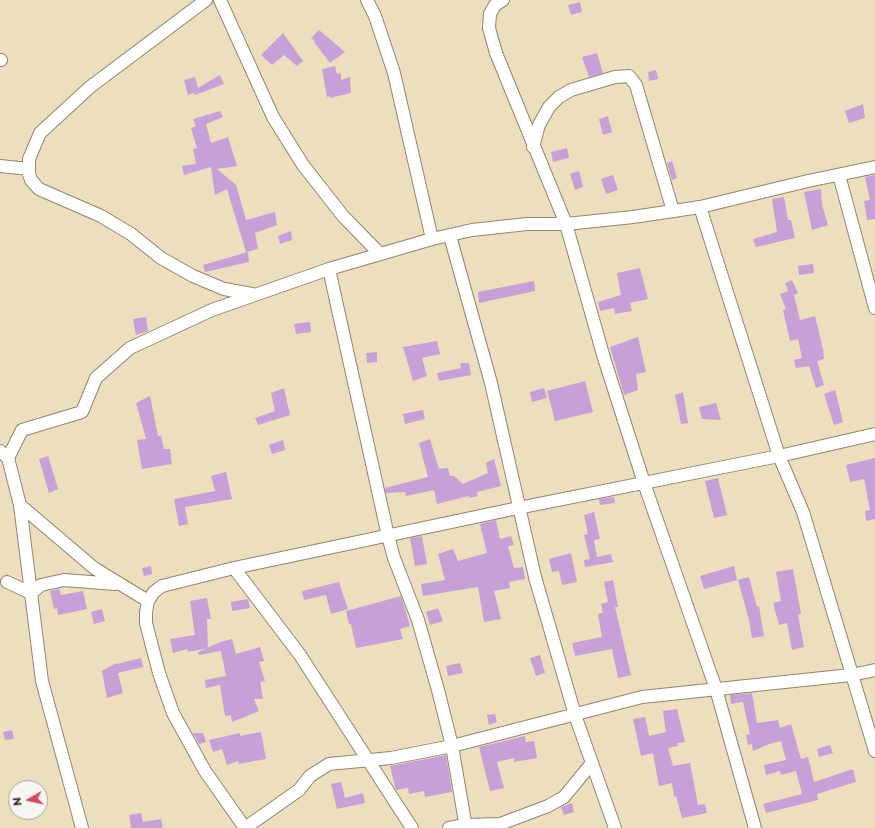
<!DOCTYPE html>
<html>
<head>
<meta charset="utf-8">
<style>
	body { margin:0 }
	#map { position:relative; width:875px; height:828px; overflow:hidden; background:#ecdfbd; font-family:"Playpen Sans",sans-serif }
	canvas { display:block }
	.north { position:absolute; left:8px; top:780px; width:40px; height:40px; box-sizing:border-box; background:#f6f6f2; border:1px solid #aba49d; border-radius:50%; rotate:261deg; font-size:11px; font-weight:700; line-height:16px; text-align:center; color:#3b2a1e }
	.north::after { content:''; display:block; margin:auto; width:14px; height:18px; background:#d1495b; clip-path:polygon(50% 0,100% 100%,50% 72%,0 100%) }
</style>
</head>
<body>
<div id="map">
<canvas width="875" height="828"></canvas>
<div class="north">N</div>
</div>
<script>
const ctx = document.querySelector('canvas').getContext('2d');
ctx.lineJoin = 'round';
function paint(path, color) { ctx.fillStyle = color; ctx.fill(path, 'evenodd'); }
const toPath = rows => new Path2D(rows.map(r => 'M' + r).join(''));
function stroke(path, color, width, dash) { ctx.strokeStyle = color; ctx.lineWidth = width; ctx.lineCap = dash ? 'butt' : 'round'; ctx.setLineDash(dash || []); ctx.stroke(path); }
paint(toPath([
	[580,2,582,12,571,15,568,5],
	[319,30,345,52,330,63,314,42,315,41,311,38],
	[283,33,303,61,297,66,284,55,272,65,261,55],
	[597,53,603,73,589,77,582,57],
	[335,66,337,74,341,73,341,80,350,77,351,93,330,98,330,96,327,97,322,69],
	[656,70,658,79,649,81,648,72],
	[220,75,224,84,195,95,194,93,188,95,184,80,195,77,198,88],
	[863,104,865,118,849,123,845,111],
	[220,111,223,117,206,124,211,143,228,137,237,166,217,169,236,185,246,220,275,212,277,225,255,233,258,249,246,252,227,189,215,195,211,167,184,175,182,166,196,164,193,149,197,148,191,128,196,126,193,119],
	[608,116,612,132,603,135,599,119],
	[567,148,569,158,553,162,551,152],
	[672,161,677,178,672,180,667,163],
	[579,171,583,187,575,190,570,174],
	[613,175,618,190,606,194,601,179],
	[875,175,875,219,867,220,864,201,870,200,865,177],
	[821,189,822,205,828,225,812,230,804,192],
	[784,197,788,220,791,220,795,238,756,247,753,239,777,232,772,199],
	[291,231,292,240,280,244,278,236],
	[248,252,249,262,205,272,203,265],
	[813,264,814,273,799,275,798,266],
	[640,268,648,299,630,303,632,311,615,314,614,308,600,311,598,302,621,295,617,273],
	[792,280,798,293,794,295,800,320,815,316,823,349,824,359,817,361,824,385,816,388,809,366,796,368,794,360,802,358,798,339,790,341,783,310,786,309,780,294,788,291,785,283],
	[534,281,535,291,479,303,478,292],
	[146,317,148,331,136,335,133,319],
	[310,322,311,332,296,334,294,324],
	[638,337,646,372,636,374,638,390,624,395,610,347],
	[437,341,440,354,422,358,427,376,413,381,403,347],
	[377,352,377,362,367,363,366,353],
	[460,363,469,363,471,375,439,381,437,373,461,368],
	[585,381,593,412,555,421,547,391],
	[284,388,290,415,258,425,255,418,275,411,271,393],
	[544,388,547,398,532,402,530,392],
	[835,390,843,422,834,425,824,394],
	[683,392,688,423,681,424,675,395],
	[150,396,158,436,161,436,164,449,170,449,172,464,142,469,137,440,146,439,136,403],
	[716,403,721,420,702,419,699,407],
	[423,410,425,419,405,424,403,414],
	[430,439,439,469,448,468,450,476,454,476,463,484,488,473,486,463,494,459,501,486,477,492,478,496,469,498,469,496,437,504,434,490,406,496,405,492,386,493,385,488,428,477,419,443],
	[283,440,285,450,272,454,269,445],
	[48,456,58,489,49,493,39,459],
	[875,458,875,519,866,521,865,511,870,510,864,479,850,482,846,465],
	[226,472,232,499,185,507,188,524,179,526,174,499,215,491,211,476],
	[718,478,727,515,714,518,705,481],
	[614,497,615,503,600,505,599,499],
	[594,512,600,539,594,540,597,557,611,554,613,562,585,567,584,560,590,559,584,535,588,534,584,515],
	[496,520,500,539,511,536,514,545,508,546,514,568,523,567,525,579,509,582,510,588,494,591,501,619,484,622,478,587,423,596,421,584,445,580,438,554,453,549,458,561,487,553,480,524],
	[422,536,427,564,415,566,410,538],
	[571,553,577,582,562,585,559,571,552,572,549,559],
	[151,566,152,574,144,576,142,568],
	[734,566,737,580,704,589,700,576],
	[793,569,801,614,798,615,804,647,792,650,787,623,779,625,773,603,781,601,776,572],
	[749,577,757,607,759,606,764,636,752,638,749,620,738,580],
	[613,580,618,607,615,607,631,675,618,678,612,649,575,656,572,643,602,637,598,614,603,613,601,604,608,602,604,582],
	[339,582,348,609,331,614,326,595,304,600,302,591],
	[59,589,61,595,83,591,87,609,58,615,57,608,54,609,50,591],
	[401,596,410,626,400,629,403,639,356,648,351,624,349,624,346,611],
	[207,598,211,619,207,619,208,648,188,652,187,649,173,653,170,639,195,635,190,601],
	[248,599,250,608,232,611,231,602],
	[438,608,443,621,430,625,426,612],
	[102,609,105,621,94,624,91,612],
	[232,639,236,654,260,647,264,661,259,662,265,681,260,682,263,699,254,699,259,711,232,722,231,715,225,716,220,685,206,688,205,680,226,676,221,651,199,655,198,652,220,642],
	[540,655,545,673,536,676,530,658],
	[141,658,143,667,118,673,123,693,107,698,102,671,116,663,117,664],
	[460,663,463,673,448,676,446,666],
	[752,693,757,723,778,720,780,728,791,724,801,759,808,757,814,782,853,769,856,782,817,794,818,800,766,813,763,804,802,794,796,771,781,775,780,771,766,775,764,765,786,760,781,741,769,744,753,751,752,744,748,745,746,735,750,734,743,702,731,704,730,695],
	[677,709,685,742,677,743,678,746,668,748,673,766,690,763,698,805,705,804,707,813,682,818,676,796,674,797,672,783,659,786,653,753,641,756,633,719,645,717,649,736,666,732,663,711],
	[495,714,497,722,489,725,487,715],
	[12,730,14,739,5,740,3,732],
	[261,732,266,759,239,764,238,761,227,765,222,749,213,752,209,740,240,733,240,736],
	[193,733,203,733,206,742,199,744],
	[525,736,526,742,534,741,537,758,514,762,514,758,497,762,504,788,490,791,479,747],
	[830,745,833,753,819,757,817,749],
	[446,755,452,792,425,797,424,791,409,794,408,788,396,790,390,766],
	[341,782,345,798,363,793,365,803,337,809,331,784],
	[572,803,574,812,564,815,561,807],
	[141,813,143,822,161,819,163,828,131,828,129,815]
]), '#c7a0d8');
const street = toPath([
	[206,0,90,87,40,133,29,159,29,174,31,180,39,189,101,216,131,234,161,258,193,276,224,289,252,294],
	[220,0,273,117,303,165,343,216,379,253],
	[367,0,375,16,394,73,432,239],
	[503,0,495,5,490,14,489,28,496,53,566,224,604,358,644,483,716,689,755,828],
	[0,60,1,60],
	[533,147,539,125,549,107,559,97,571,90,615,77,629,76,636,85,673,211],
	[0,166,29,169],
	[839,175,875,308],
	[700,207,779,456,803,512,875,751],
	[450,236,491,383,535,577,575,715,615,828],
	[329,269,388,536,394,558,418,620,438,690,452,746,466,828],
	[0,451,8,458,20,505,42,681,82,828],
	[8,458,22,430,82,412,96,378,130,348,212,310,329,269,432,239,472,230,527,224,566,224,633,217,700,207,808,181,875,167],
	[20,505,94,568,148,601],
	[234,568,300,655,412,828],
	[7,582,31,593,41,585,64,580,116,584],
	[245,828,205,771,173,713,159,673,146,623,146,612,148,601,154,592,162,586,234,568,518,508,779,456,875,434],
	[245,828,299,790,310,776,329,764,391,758,452,746,642,697,851,675,875,670],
	[449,828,465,825,500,824,548,806,564,797,592,763]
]);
stroke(street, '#94846e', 14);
stroke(street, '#fff', 12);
</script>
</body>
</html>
